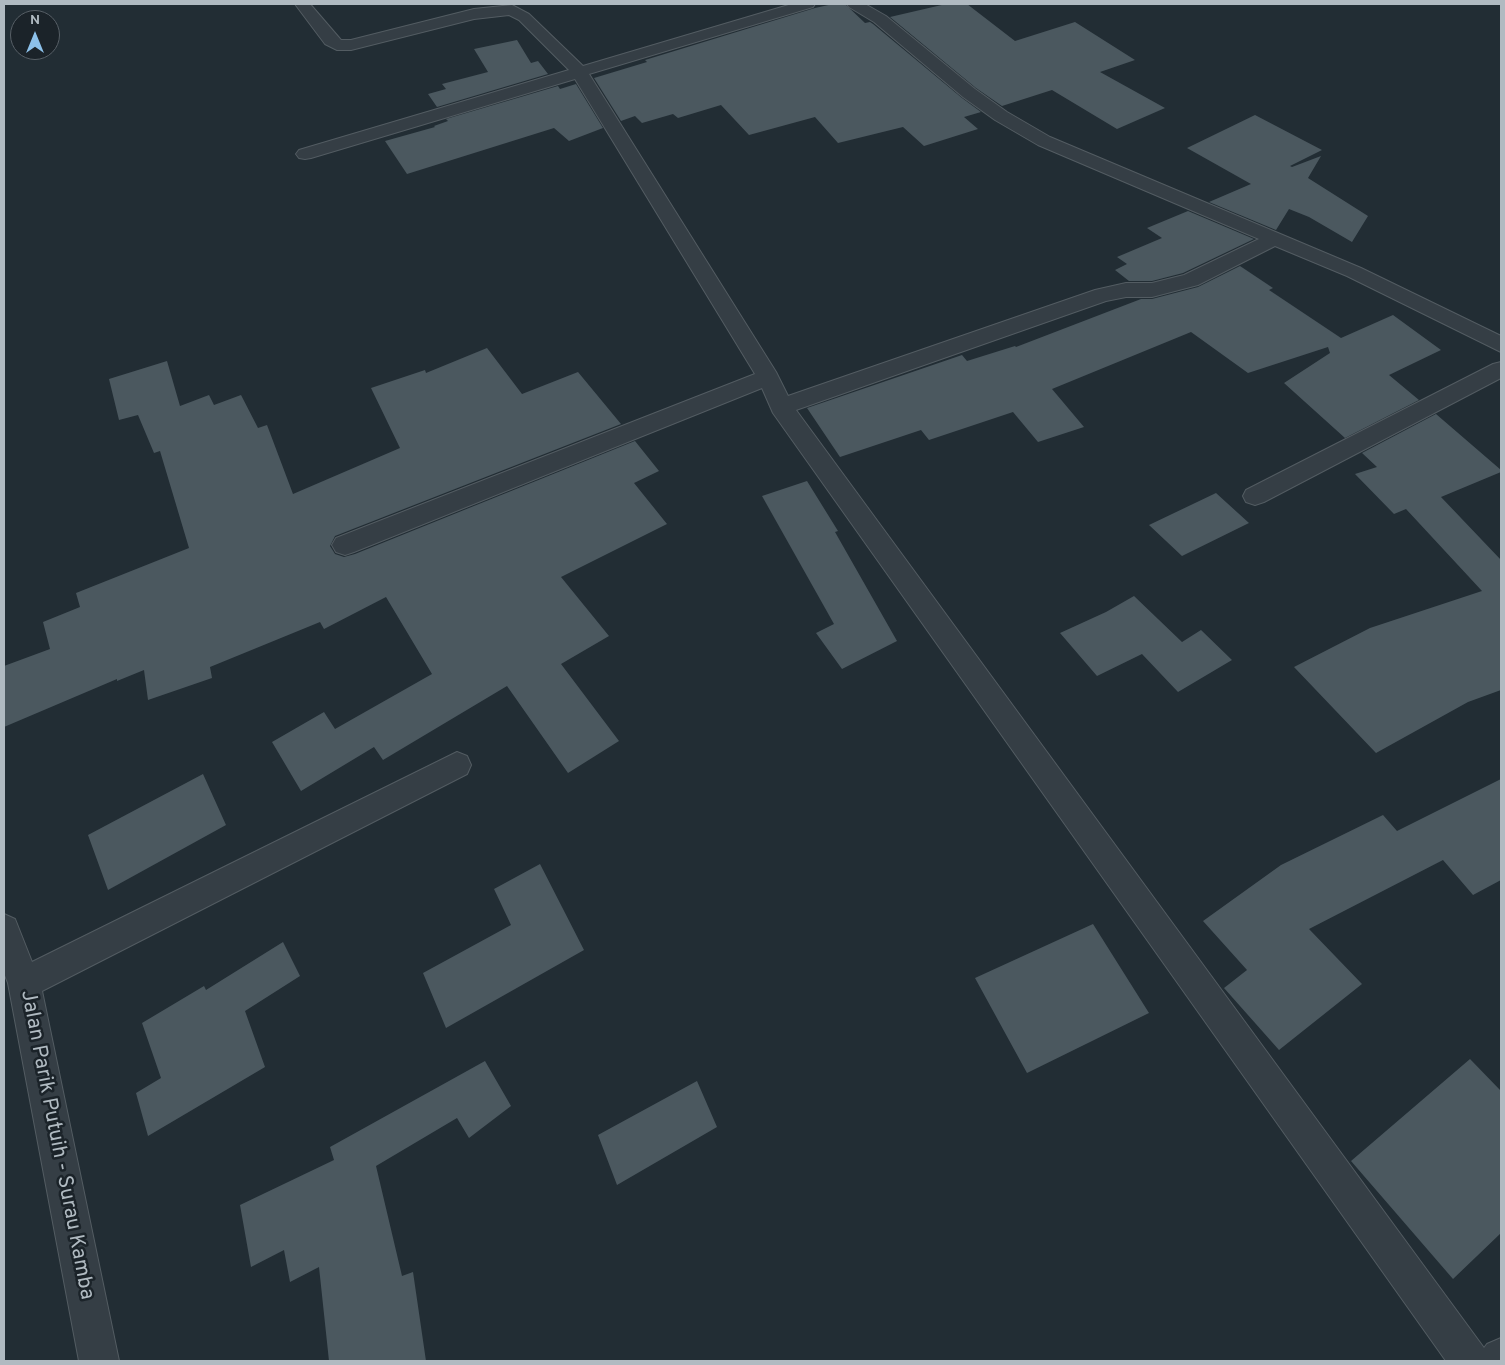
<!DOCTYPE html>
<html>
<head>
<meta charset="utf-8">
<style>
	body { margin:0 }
	#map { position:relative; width:1505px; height:1365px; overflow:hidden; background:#222d34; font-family:Overpass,sans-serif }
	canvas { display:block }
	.frame { position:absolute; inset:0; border:5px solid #b0bac1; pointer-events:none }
	.north { position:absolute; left:10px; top:10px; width:50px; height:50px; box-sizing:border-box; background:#1b2329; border:1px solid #575f66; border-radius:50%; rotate:0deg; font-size:14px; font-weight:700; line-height:20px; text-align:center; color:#b0bac1 }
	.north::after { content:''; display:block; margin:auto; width:18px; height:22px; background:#8cc1ea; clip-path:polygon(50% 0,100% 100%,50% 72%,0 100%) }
</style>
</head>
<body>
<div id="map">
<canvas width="1505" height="1365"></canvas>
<div class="frame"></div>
<div class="north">N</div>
</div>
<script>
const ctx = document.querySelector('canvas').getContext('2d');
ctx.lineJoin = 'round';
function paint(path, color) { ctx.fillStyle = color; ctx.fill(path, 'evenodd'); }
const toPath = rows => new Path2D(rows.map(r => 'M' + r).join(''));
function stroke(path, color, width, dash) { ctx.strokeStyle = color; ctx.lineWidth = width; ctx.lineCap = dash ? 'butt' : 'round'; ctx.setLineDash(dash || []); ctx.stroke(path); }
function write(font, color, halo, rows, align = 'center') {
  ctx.font = font + ' Overpass,sans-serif'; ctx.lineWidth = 5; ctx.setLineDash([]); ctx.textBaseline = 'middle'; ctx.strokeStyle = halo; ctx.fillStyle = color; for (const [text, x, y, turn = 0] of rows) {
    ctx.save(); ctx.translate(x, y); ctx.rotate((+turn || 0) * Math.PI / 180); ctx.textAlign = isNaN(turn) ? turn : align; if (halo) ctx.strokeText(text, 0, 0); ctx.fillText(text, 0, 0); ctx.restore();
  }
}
paint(toPath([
	[833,4,845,4,865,23,870,22,873,24,962,98,981,112,964,117,978,129,924,146,903,127,838,143,815,117,749,135,721,105,678,118,673,114,642,123,635,116,621,121,594,78,647,62,645,60,815,8],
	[946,4,967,4,1015,41,1075,22,1135,60,1100,72,1165,108,1117,129,1052,90,1002,106,976,88,890,17],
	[517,40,531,63,538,61,548,74,437,107,428,94,446,89,442,84,488,72,474,49],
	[576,84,603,128,569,141,554,128,407,174,385,141,435,127,434,126,448,121,446,119,558,86,560,89],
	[1255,115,1322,150,1290,166,1292,167,1321,156,1308,178,1368,216,1352,242,1309,217,1289,209,1276,230,1209,202,1251,184,1187,148],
	[1188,211,1254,239,1183,273,1152,281,1129,281,1115,270,1127,264,1117,257,1162,238,1147,228],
	[1240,266,1273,288,1269,290,1341,338,1393,315,1441,350,1389,375,1419,400,1345,438,1284,383,1330,353,1328,347,1248,373,1191,332,1052,389,1084,427,1038,442,1013,412,929,440,921,430,840,457,807,408,962,355,967,361,1015,346,1016,347,1141,299,1152,299,1198,287],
	[487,348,522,394,578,372,621,424,335,536,330,546,335,554,344,557,355,554,635,441,659,471,634,483,667,524,561,577,609,636,561,664,619,741,568,773,507,686,383,760,374,747,301,791,272,742,324,712,335,729,432,674,386,597,324,629,320,622,210,667,212,678,148,700,144,670,117,681,117,679,4,727,4,666,50,649,43,622,80,607,76,593,189,548,160,451,154,453,138,415,119,420,109,379,167,361,180,406,209,395,214,405,241,395,258,428,267,425,293,494,400,448,371,388,425,370,426,373],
	[1436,414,1501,470,1501,472,1441,497,1501,560,1501,690,1468,702,1376,753,1294,667,1370,628,1482,591,1406,509,1394,514,1355,474,1377,467,1362,453],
	[807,481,838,531,835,532,897,641,842,669,816,633,834,624,762,496],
	[1216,493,1249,523,1182,556,1149,525],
	[1134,596,1182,642,1201,630,1232,660,1178,692,1142,654,1097,676,1060,633,1106,612],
	[203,774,226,825,108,890,88,835],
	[1501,779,1501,880,1473,895,1443,860,1309,929,1362,984,1279,1050,1224,988,1247,970,1203,921,1281,865,1383,815,1397,831],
	[540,864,584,950,446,1028,423,973,511,925,494,889],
	[1093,924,1149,1013,1027,1073,975,978],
	[283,942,300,976,245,1011,265,1067,148,1136,136,1093,161,1078,142,1023,204,986,206,990],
	[1470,1059,1501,1091,1501,1233,1453,1279,1351,1161],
	[485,1061,511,1106,469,1138,457,1118,376,1166,402,1276,413,1272,426,1361,329,1361,319,1267,290,1282,284,1250,251,1267,240,1205,334,1160,330,1147],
	[697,1081,717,1127,617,1185,598,1135]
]), '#4b585f');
const minor = toPath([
	[295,4,310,4,341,40,351,40,474,9,512,5,529,14,583,66,792,4,815,4,813,7,589,74,776,372,788,396,1095,290,1126,283,1152,283,1184,275,1259,239,1038,145,995,120,963,97,874,22,849,7,847,4,865,4,886,16,975,89,1007,112,1050,137,1361,268,1501,336,1501,352,1347,276,1275,246,1198,285,1152,297,1126,297,1106,301,796,410,1484,1348,1487,1344,1501,1338,1501,1361,1446,1361,773,413,762,388,354,552,345,555,336,552,332,545,336,538,755,374,575,79,311,158,305,159,299,158,296,154,299,150,569,70,519,20,509,15,474,19,351,50,337,50,325,44,295,4],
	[1501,362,1501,378,1264,502,1255,505,1246,502,1243,496,1246,490,1493,364,1501,362],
	[457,752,467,756,471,765,467,774,42,991,119,1361,79,1361,8,983,4,973,4,914,15,919,32,962,457,752]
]);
stroke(minor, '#535c62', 2);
paint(minor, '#353e45');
write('21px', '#b0bac1', '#1b2329', [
	["Jalan Parik Putuih - Surau Kamba",56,1145,79]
]);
</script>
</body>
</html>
